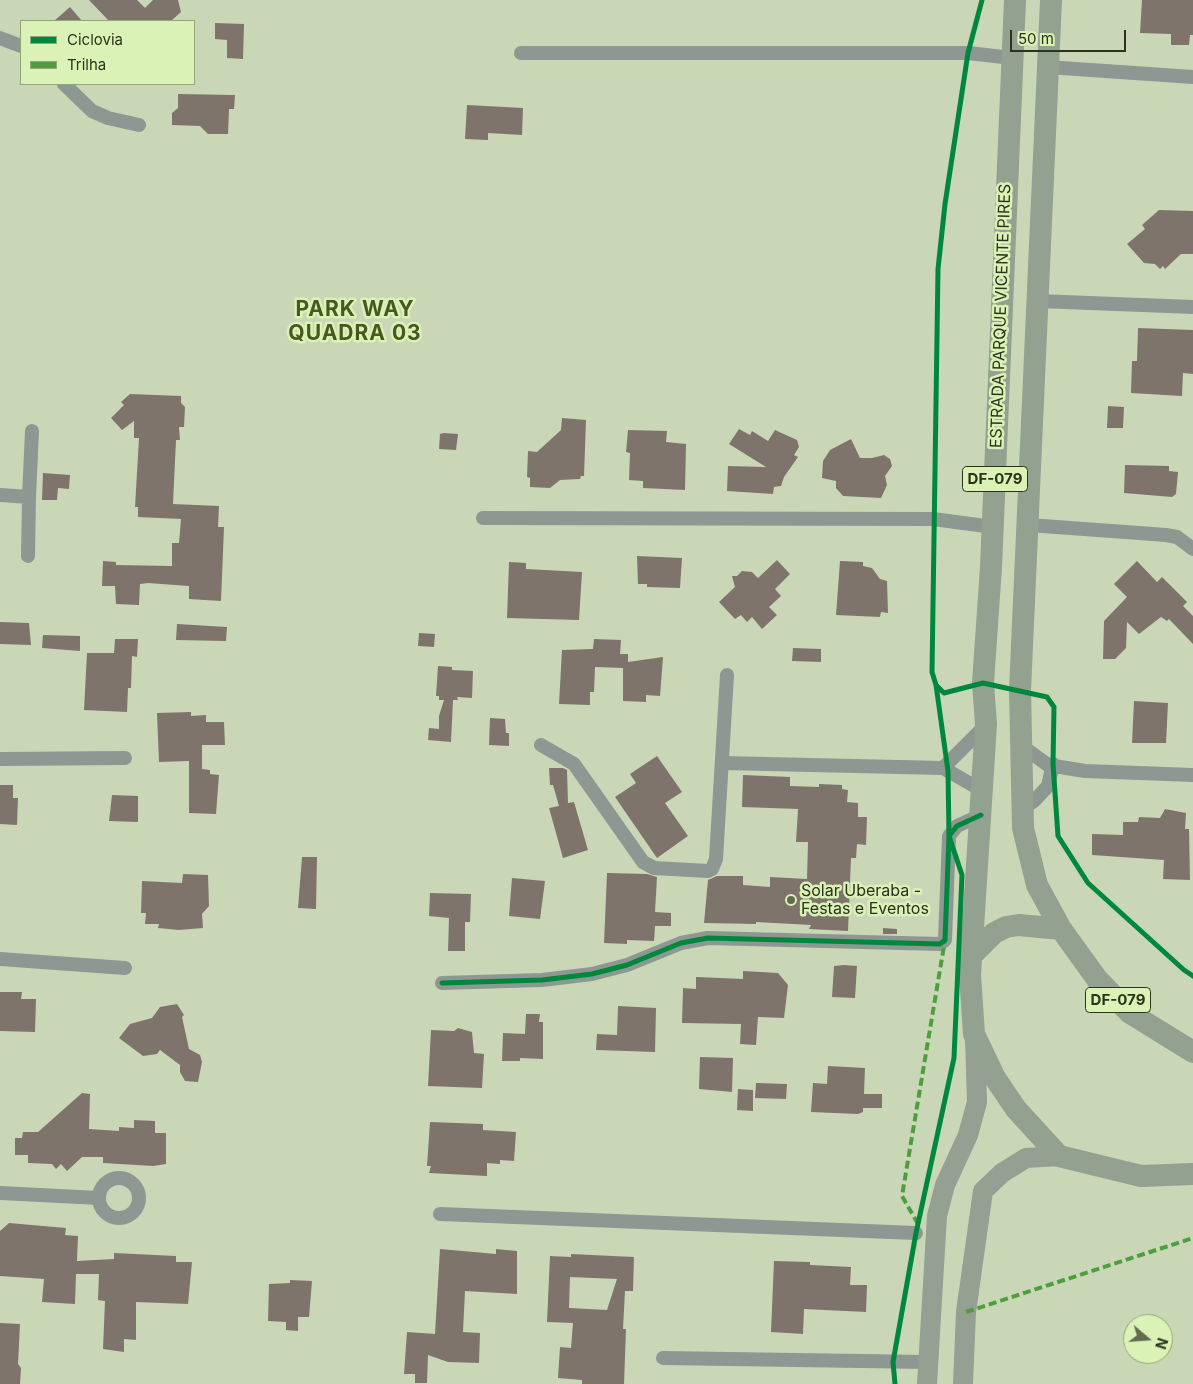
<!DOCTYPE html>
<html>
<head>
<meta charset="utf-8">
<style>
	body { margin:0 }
	#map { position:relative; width:1193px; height:1384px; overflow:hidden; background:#cad7b6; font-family:Inter,sans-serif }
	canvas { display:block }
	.legend { position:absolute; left:20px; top:20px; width:175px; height:65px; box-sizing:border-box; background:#daf2b5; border:1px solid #94a677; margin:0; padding:6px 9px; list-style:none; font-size:15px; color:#2a331b }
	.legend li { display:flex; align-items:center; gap:10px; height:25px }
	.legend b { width:25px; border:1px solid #94a677 }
	.north { position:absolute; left:1123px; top:1314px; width:50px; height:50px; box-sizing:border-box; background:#daf2b5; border:1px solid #94a677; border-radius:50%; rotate:108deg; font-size:14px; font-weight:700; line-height:20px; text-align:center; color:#2a331b }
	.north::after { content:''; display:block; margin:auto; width:18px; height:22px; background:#626c51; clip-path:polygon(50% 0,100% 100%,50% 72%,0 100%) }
	.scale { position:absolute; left:1010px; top:30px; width:116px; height:22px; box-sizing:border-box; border:2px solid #2a331b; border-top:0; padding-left:6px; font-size:15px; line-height:18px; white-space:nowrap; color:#2a331b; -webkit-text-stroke:4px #daf2b5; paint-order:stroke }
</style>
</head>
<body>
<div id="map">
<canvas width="1193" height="1384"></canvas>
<ul class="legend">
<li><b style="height:6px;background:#00873e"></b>Ciclovia</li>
<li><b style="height:6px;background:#4f9e3e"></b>Trilha</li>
</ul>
<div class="north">N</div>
<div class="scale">50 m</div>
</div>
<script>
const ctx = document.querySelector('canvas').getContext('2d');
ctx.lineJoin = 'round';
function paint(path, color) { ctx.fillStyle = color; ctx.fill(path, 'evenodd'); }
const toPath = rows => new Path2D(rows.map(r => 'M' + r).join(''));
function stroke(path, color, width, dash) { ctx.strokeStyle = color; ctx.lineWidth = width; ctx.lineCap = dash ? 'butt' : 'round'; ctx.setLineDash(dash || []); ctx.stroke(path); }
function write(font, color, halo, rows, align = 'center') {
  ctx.font = font + ' Inter,sans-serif'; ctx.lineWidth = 5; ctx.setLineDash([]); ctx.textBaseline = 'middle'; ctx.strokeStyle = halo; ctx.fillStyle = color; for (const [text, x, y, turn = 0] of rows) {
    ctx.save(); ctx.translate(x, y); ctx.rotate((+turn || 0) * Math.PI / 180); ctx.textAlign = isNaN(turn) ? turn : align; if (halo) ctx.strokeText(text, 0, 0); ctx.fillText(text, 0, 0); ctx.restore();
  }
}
paint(toPath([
	[89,0,137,0,145,8,153,0,178,0,181,12,171,21,109,21],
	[1142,0,1193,0,1193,35,1190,35,1189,45,1171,45,1171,34,1140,33],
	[70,7,82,21,54,21],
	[215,23,244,24,243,59,227,58,227,40,215,39],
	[178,94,235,95,234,109,229,109,228,134,208,134,200,126,172,125,172,113,178,108],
	[467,105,523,108,522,135,488,133,488,140,465,139],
	[1159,210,1193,211,1193,254,1181,254,1165,269,1163,266,1160,269,1155,264,1144,263,1127,244,1145,229,1142,225],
	[1138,328,1193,330,1193,374,1183,373,1182,396,1131,393,1132,361,1137,361],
	[130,394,181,396,181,403,185,407,184,427,179,427,180,440,176,440,173,504,219,506,218,527,224,527,221,601,189,599,189,586,148,583,140,584,139,605,116,604,115,586,102,586,103,561,116,562,116,565,172,566,172,543,179,543,181,519,138,517,138,507,135,507,139,438,134,438,134,421,122,430,111,418,124,405,121,402],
	[1108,406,1124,407,1123,428,1107,428],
	[562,418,586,420,584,476,581,476,580,479,560,480,550,488,530,487,530,478,527,477,528,451,537,452,561,430],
	[739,429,750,435,752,431,768,441,775,430,797,440,799,447,794,455,798,457,784,477,781,486,774,487,773,494,727,491,728,466,766,467,729,444],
	[628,430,667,431,666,442,686,444,685,490,643,488,643,481,629,480,630,453,626,452],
	[444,433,458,434,456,450,439,449,440,434],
	[851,439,860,458,872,458,884,455,890,459,892,466,885,476,887,485,881,498,843,496,836,488,836,481,822,478,823,461,830,450],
	[1125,465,1169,466,1169,471,1178,472,1176,494,1172,497,1124,493],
	[43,473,70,475,69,489,58,488,57,500,42,500],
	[637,556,682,558,680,588,647,587,647,584,638,584],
	[777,560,790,574,775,589,781,596,769,607,777,615,762,629,752,617,747,622,741,615,735,619,719,602,735,587,732,576,737,576,742,571,752,572,758,578],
	[840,561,863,562,863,566,872,568,880,579,887,581,888,613,881,612,880,617,836,615],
	[1137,561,1157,582,1162,577,1187,602,1183,606,1193,616,1193,644,1169,619,1167,621,1161,617,1139,634,1127,622,1126,648,1115,659,1103,659,1104,621,1127,597,1114,584],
	[509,562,526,563,526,569,582,572,579,620,507,618],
	[0,622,29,623,31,645,0,644],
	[177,624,227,627,226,641,176,640],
	[419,633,435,634,434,647,418,646],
	[43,635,80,636,80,651,42,648],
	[115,639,138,639,137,657,132,656,131,688,128,688,127,712,84,710,87,653,114,653],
	[594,639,621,640,620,654,628,654,628,662,663,657,660,696,646,695,646,702,623,701,623,668,595,667,594,692,590,692,590,705,559,704,562,650,593,649],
	[793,648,821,649,821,662,792,661],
	[438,666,452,667,452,670,473,671,472,698,457,697,458,700,453,700,451,742,428,740,429,728,439,729,439,716,444,700,439,700,439,696,436,696],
	[1134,701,1168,703,1166,743,1132,743],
	[191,712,191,716,206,715,206,722,224,722,225,745,202,745,202,769,210,770,210,774,219,775,216,814,189,813,189,761,159,762,157,713],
	[490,718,505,719,506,733,509,733,509,746,489,745],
	[657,756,682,792,665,803,688,836,657,858,615,797,636,783,630,774],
	[549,768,563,768,567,770,568,803,574,802,588,850,563,858,549,808,559,806,553,785,550,785],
	[743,775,790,777,790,786,819,787,819,784,842,785,842,789,848,790,847,802,858,803,858,817,867,817,866,845,857,844,856,858,851,858,848,931,809,929,811,925,756,922,756,924,704,923,708,880,717,876,743,876,743,885,770,887,770,877,807,879,808,842,796,842,798,809,742,807],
	[0,785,13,785,13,798,18,798,17,825,0,824],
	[112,795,138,796,138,822,109,821],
	[1165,809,1186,813,1185,829,1189,829,1190,880,1163,879,1164,860,1092,855,1092,834,1123,835,1123,822,1138,822,1139,817,1160,818],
	[302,857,317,857,316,909,298,908],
	[607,873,647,874,657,877,655,912,671,913,671,926,655,926,654,941,627,940,627,944,604,943],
	[183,874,208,875,209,906,202,914,203,928,179,930,158,928,159,924,145,924,146,913,141,913,142,881,182,883],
	[512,878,545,881,540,919,509,916],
	[430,893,471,894,470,922,465,922,465,951,448,951,449,918,429,916],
	[883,928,897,929,897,934,883,934],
	[844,965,857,966,855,998,832,997,834,966],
	[743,971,778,973,788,985,784,1018,758,1017,756,1045,740,1044,741,1024,682,1023,683,988,696,989,696,977,743,979],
	[0,992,22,992,21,999,36,999,35,1032,0,1031],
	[177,1004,184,1015,182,1017,189,1049,200,1055,202,1062,198,1082,185,1081,180,1072,180,1065,160,1050,157,1054,143,1056,119,1038,130,1024,152,1018,160,1007],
	[618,1006,656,1008,655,1052,596,1050,597,1034,617,1035],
	[526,1014,540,1014,539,1022,543,1022,543,1059,520,1058,520,1061,502,1061,503,1033,525,1034],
	[458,1028,472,1032,474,1053,484,1054,482,1088,428,1086,431,1030,454,1031],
	[700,1057,733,1058,732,1092,699,1089],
	[828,1066,865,1068,864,1094,882,1094,882,1108,863,1108,863,1112,858,1114,811,1112,813,1083,827,1084],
	[756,1083,787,1084,786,1099,755,1098],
	[738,1089,753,1090,753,1111,737,1110],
	[82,1093,90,1094,89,1129,119,1131,119,1127,134,1128,134,1120,155,1121,155,1133,166,1133,166,1164,153,1166,103,1163,103,1157,82,1157,67,1171,61,1164,56,1169,52,1164,28,1163,28,1155,15,1155,15,1138,22,1138,23,1132,38,1132],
	[430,1122,483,1124,483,1130,516,1132,514,1161,500,1160,500,1164,487,1163,487,1176,429,1173,431,1166,427,1166],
	[9,1223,66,1228,65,1235,78,1236,77,1261,114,1259,114,1253,176,1256,176,1262,192,1262,188,1304,136,1302,136,1340,124,1339,124,1352,103,1349,105,1301,98,1300,99,1274,76,1274,75,1304,42,1302,44,1279,0,1276,0,1231],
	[440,1249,496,1254,496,1249,517,1251,517,1294,465,1291,463,1332,480,1333,479,1363,448,1362,428,1355,427,1383,415,1383,415,1374,404,1374,407,1332,435,1334],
	[571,1254,634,1257,633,1291,625,1291,623,1329,626,1329,624,1384,582,1384,582,1380,558,1378,560,1347,571,1348,573,1323,547,1322,550,1256,571,1257],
	[570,1277,617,1279,607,1310,569,1308],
	[774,1261,810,1262,810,1265,851,1267,850,1285,867,1285,866,1312,804,1309,803,1334,771,1332],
	[290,1280,312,1281,309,1317,298,1317,298,1331,286,1330,286,1322,268,1321,269,1284,290,1283],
	[0,1323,20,1324,18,1364,21,1368,20,1384,0,1384]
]), '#7f746c');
stroke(toPath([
	[0,38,21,46],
	[521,53,968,53,1012,58],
	[1047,67,1193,77],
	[64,84,92,111,108,118,139,125],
	[1038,301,1193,307],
	[0,495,29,497,28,556],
	[29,497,32,431],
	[483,518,933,519,993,527],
	[1029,525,1166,535,1177,537,1193,549],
	[541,745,574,764,643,862,654,868,708,871,712,869,716,859,727,675],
	[1023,747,1048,765,1085,771,1193,775],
	[0,759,125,758],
	[722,763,943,768,983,791],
	[943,768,986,725],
	[1022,809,1034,801,1048,786,1053,764],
	[0,959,125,968],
	[442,983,542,980,592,974,627,965,681,943,708,938,940,944,945,940,949,836,957,826,981,815],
	'99 1198a20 20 0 1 1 40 0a20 20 0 1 1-40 0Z',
	[0,1193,99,1198],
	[440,1214,916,1233],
	[663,1358,928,1362]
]), '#8d9892', 14);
stroke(toPath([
	[927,1384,937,1216,945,1185,968,1135,977,1102,975,1038],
	[963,1384,966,1312,983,1191,1002,1173,1026,1158,1059,1156]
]), '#93a092', 20);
stroke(toPath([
	[1015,0,991,567,983,683,986,724,970,975,974,1034,995,1078,1016,1109,1059,1156,1141,1176,1193,1174],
	[1051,0,1020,690,1023,828,1037,885,1061,929,1097,979,1130,1013,1193,1052],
	[971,956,994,933,1006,927,1019,925,1061,929]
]), '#93a191', 22);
stroke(toPath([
	[918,1224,902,1196,945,940],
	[966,1312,1193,1238]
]), '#4f9e3e', 4, [8, 4]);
stroke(toPath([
	[982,0,968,53,945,204,938,269,932,672,936,685,944,693,983,683,1047,697,1054,707,1053,764,1058,836,1088,883,1184,970,1193,976],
	[442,983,542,980,592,974,627,965,681,943,708,938,940,944,945,940,949,836,957,826,981,815],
	[895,1384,893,1362,916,1233,954,1058,962,875,949,836,948,771,936,685]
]), '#00873e', 5);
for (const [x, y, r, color] of [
	[791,900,5,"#626c51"]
]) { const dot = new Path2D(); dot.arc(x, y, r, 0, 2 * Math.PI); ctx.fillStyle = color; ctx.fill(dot); stroke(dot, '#daf2b5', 2); }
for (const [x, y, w] of [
	[995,479,65],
	[1118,1000,65]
]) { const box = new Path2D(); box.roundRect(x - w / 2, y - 12.5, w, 25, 4); ctx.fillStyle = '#daf2b5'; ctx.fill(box); stroke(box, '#2a331b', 1); }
write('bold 15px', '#2a331b', null, [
	["DF-079",995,479],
	["DF-079",1118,1000]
]);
write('16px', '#2a331b', '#daf2b5', [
	["ESTRADA PARQUE VICENTE PIRES",1001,316,-88]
]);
write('16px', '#2a331b', '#daf2b5', [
	["Solar Uberaba -",801,891],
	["Festas e Eventos",801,909]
], 'left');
ctx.letterSpacing = '1px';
write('bold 21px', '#455921', '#daf2b5', [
	["PARK WAY",355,310],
	["QUADRA 03",355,334]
]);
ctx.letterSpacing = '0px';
</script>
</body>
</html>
